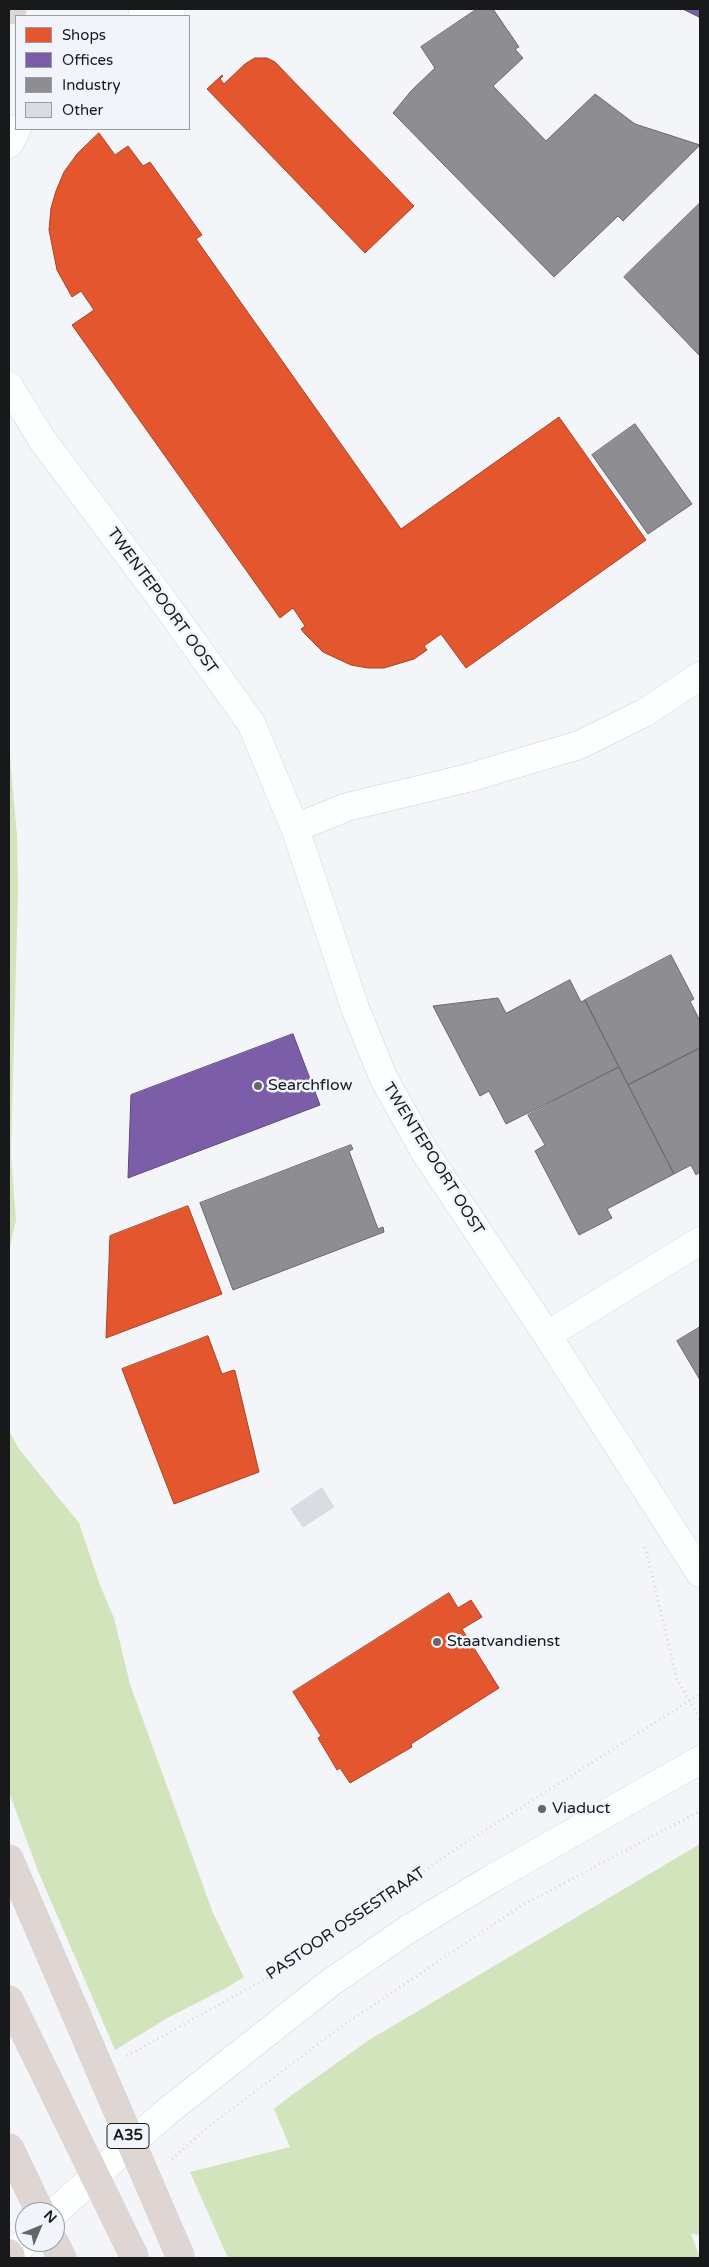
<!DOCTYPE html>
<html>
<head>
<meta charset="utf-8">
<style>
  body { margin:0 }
  #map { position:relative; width:709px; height:2267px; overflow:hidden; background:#f3f5f8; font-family:"Varela Round",sans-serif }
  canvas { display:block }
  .frame { position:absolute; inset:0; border:10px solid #18191b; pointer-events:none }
  .legend { position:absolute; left:15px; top:15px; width:175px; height:115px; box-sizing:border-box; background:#f1f4fa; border:1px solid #9a9ca1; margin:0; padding:6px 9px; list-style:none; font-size:15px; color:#18191b }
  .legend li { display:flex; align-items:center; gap:10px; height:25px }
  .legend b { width:25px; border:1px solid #9a9ca1 }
  .north { position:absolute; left:15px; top:2202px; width:50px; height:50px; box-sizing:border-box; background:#f1f4fa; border:1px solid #9a9ca1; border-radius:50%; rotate:45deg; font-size:14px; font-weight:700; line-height:20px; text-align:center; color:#18191b }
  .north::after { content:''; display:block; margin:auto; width:18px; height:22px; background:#656668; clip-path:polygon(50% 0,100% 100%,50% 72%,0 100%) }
</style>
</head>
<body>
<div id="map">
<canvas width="709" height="2267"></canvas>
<div class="frame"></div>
<ul class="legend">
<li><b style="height:14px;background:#e4572e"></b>Shops</li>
<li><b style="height:14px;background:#7b5ea7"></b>Offices</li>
<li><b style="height:14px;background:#8d8d92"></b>Industry</li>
<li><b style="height:14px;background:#d9dce3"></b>Other</li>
</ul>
<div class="north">N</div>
</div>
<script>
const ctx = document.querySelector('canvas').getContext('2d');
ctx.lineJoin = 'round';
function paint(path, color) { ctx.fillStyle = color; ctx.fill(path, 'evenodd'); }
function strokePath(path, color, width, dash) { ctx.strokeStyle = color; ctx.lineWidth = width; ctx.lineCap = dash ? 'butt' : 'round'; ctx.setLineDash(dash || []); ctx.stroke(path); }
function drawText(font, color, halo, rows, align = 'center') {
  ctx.font = font + ' "Varela Round",sans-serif'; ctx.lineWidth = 5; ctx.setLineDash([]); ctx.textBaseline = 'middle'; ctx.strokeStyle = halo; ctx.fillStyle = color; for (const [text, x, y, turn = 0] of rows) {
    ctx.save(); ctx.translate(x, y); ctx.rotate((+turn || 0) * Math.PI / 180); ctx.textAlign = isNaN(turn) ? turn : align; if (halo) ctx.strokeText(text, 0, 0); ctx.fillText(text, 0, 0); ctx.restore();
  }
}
paint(new Path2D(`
  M 9,746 L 17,835 L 18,891 L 11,1154 L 16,1220 L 9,1251 Z
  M 9,1431 L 19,1449 L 79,1523 L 100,1585 L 114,1618 L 130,1684 L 213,1913 L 244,1977 L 226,1988 L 169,2017 L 115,2050 L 38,1871 L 9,1792 Z
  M 700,1844 L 700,2235 L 691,2234 L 700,2258 L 228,2258 L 190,2172 L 290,2147 L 274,2109 L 285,2100 L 369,2040 Z`), '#d2e4bb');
const shops = new Path2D(`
  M 255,58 L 267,58 L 275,62 L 414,206 L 365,253 L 207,89 L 222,75 L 223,76 L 220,79 L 224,84 L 245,64 Z
  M 99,133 L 115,155 L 128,146 L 143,166 L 150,162 L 202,235 L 196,239 L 401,529 L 559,417 L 646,540 L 466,668 L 441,634 L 424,646 L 427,650 L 414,659 L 384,668 L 368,668 L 351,665 L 323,652 L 304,633 L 301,629 L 305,626 L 293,608 L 280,618 L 72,325 L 94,310 L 81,291 L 72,297 L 57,270 L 49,230 L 51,208 L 56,191 L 64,172 L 77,154 Z
  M 188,1206 L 222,1294 L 106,1338 L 110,1236 Z
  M 208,1336 L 222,1374 L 234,1370 L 235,1371 L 259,1472 L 174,1504 L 122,1369 Z
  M 449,1593 L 458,1608 L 471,1600 L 482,1617 L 462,1629 L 499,1688 L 411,1744 L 412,1747 L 350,1783 L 340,1768 L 337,1770 L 318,1738 L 321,1736 L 293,1692 Z`);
paint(shops, '#e4572e');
strokePath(shops, '#a74428', 1);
const offices = new Path2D(`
  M 683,9 L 700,9 L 700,18 L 697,16 Z
  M 293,1034 L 320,1105 L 128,1178 L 131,1095 Z`);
paint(offices, '#7b5ea7');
strokePath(offices, '#5d497d', 1);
const industry = new Path2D(`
  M 477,9 L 493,9 L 519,47 L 515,49 L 523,58 L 493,86 L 546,141 L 595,94 L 635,124 L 700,145 L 623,221 L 618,216 L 554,277 L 393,113 L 411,91 L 435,68 L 421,47 Z
  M 700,203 L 700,356 L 624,277 Z
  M 635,424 L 692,504 L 648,534 L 592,455 Z
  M 671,955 L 694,999 L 690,1001 L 700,1021 L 700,1048 L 628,1085 L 585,1000 Z
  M 570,980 L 581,1002 L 585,1000 L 619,1067 L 506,1124 L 489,1091 L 480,1096 L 433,1006 L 498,998 L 506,1013 Z
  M 700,1048 L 700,1172 L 696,1175 L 691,1165 L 674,1174 L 628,1085 Z
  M 619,1067 L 674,1174 L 607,1209 L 612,1218 L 579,1235 L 535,1151 L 545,1145 L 528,1115 Z
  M 351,1145 L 353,1149 L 349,1151 L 378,1229 L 383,1227 L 384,1232 L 233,1290 L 200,1203 Z
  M 700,1327 L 700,1380 L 677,1341 Z`);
paint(industry, '#8d8d92');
strokePath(industry, '#6a6a6e', 1);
const building = new Path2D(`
  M 322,1488 L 334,1507 L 303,1527 L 291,1509 Z`);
paint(building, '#d9dce3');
strokePath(building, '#d7d8db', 1);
const minor = new Path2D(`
  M 142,16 L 171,9
  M 9,144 L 17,129
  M 9,386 L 43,441 L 156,591 L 251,723 L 295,828 L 355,1008 L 384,1079 L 426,1154 L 547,1335 L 700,1573
  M 295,828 L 347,807 L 468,778 L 579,745 L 644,713 L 700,676
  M 547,1335 L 700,1241`);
const secondary = new Path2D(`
  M 55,2212 L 164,2114 L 330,1983 L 407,1930 L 493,1878 L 700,1760
  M 9,2258 L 25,2242`);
const motorway = new Path2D(`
  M 9,10 L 12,9
  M 9,1859 L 76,2014
  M 9,2000 L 35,2053
  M 54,2242 L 62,2258`);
strokePath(minor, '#d0d2d4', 29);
strokePath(secondary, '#d0d2d4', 29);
strokePath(motorway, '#d1d2d4', 29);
strokePath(new Path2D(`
  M 645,1547 L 677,1679 L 700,1719
  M 127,2056 L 267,1978 L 465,1843 L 700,1694
  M 172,2159 L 208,2127 L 342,2026 L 521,1906 L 700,1811`), '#d7d7d9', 3, [1, 4]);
strokePath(minor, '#fdfefe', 28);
strokePath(secondary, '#fdfefe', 28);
strokePath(motorway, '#dfd5d2', 28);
const motorwayBridge = new Path2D(`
  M 76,2014 L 181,2258
  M 35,2053 L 135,2258
  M 9,2147 L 40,2212
  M 9,2253 L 11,2258`);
strokePath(motorwayBridge, '#d1d2d4', 29, []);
strokePath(motorwayBridge, '#dfd5d2', 28);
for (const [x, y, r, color] of [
  [258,1086,5,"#656668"],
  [437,1642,5,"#656668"],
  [542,1809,5,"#656668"]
]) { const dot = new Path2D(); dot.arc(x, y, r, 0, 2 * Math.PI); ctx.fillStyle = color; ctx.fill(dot); strokePath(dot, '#f1f4fa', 2); }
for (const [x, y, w] of [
  [128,2136,42]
]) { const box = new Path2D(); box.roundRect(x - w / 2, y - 12.5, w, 25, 4); ctx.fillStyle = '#f1f4fa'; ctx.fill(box); strokePath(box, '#18191b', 1); }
drawText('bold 15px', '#18191b', null, [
  ["A35",128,2136]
]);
drawText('16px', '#18191b', '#f1f4fa', [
  ["TWENTEPOORT OOST",162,601,54],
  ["TWENTEPOORT OOST",433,1159,58],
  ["PASTOOR OSSESTRAAT",346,1924,-34]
]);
drawText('16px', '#18191b', '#f1f4fa', [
  ["Searchflow",268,1086],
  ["Staatvandienst",447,1642],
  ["Viaduct",552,1809]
], 'left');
</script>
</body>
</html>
